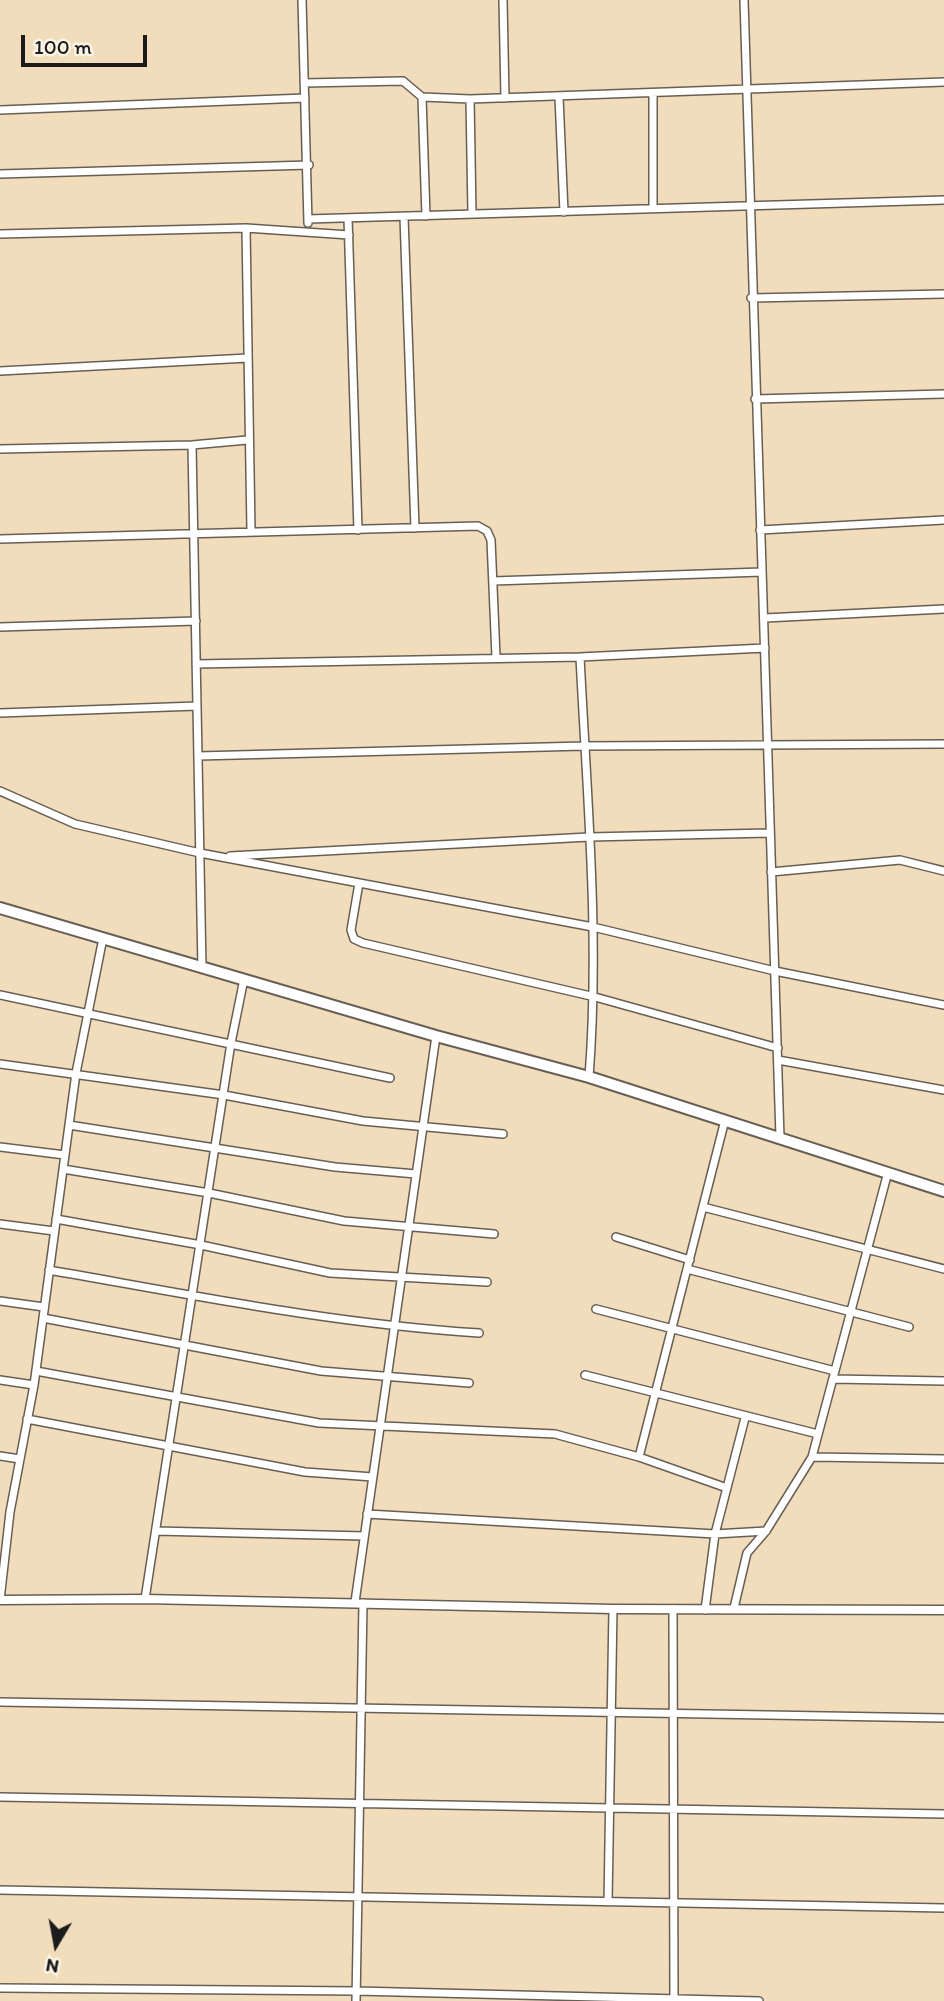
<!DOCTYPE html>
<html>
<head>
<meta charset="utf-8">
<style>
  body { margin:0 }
  #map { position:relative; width:944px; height:2001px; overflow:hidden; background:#f1dcbb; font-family:Itim,sans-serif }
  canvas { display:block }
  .north { position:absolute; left:21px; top:1910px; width:70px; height:70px; -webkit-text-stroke:5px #fcf5e5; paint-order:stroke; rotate:190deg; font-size:19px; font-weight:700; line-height:28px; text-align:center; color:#1c1c1c }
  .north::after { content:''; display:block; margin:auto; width:24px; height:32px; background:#1c1c1c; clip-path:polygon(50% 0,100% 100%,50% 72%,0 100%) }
  .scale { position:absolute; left:21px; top:35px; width:126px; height:32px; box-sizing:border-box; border:4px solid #1c1c1c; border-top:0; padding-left:9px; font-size:21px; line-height:24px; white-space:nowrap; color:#1c1c1c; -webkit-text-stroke:5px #fcf5e5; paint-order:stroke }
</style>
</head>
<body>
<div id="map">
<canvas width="944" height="2001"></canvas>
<div class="north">N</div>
<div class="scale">100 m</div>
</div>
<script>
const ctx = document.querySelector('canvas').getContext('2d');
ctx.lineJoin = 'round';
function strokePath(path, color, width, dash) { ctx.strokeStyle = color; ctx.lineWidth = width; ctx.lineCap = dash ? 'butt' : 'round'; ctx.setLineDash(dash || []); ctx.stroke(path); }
const minor = new Path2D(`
  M 302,0 L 308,223
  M 503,0 L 505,98
  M 744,0 L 780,1137
  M 304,83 L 403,81 L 422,97 L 470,99 L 944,82
  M 653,93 L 653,208
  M 422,97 L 426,216
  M 559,97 L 564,212
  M 470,99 L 472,214
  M 0,110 L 305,98
  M 0,174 L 309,165
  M 404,217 L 415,528
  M 348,218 L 358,530
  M 308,219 L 944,200
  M 246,228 L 251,531
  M 0,234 L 246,228 L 349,235
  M 751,298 L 944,294
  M 0,371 L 248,358
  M 755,399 L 944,394
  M 192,445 L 202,968
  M 0,449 L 192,445 L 247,440
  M 760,530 L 944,520
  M 0,539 L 478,526 L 487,531 L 491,540 L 496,657
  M 493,581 L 762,572
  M 765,618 L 944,609
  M 0,627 L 196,621
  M 580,657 C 587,797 600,937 589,1077
  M 196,664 L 580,657 L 765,648
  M 0,713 L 197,706
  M 198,756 L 584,746 L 944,744
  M 0,791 L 75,824 L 200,853 L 593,927 L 775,971 L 944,1005
  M 230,856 L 589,837 L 769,833
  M 771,872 L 900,860 L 944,871
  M 359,883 L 351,930 L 354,939 L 363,943 L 595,997 L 778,1048
  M 0,995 L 390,1078
  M 778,1060 L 944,1090
  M 0,1064 L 224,1095 L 363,1121 L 503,1134
  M 69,1125 L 335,1167 L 416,1174
  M 0,1147 L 65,1155
  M 63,1169 L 209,1193 L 344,1221 L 494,1234
  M 703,1207 L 944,1269
  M 56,1219 L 201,1245 L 330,1273 L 487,1282
  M 0,1224 L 54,1231
  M 616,1237 L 690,1260
  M 687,1269 L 909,1327
  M 49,1270 C 192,1295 334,1324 479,1333
  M 0,1301 L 44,1307
  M 596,1309 L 835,1371
  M 43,1318 L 321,1371 L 469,1383
  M 36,1371 L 319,1423 L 555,1434 L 639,1457 L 727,1488
  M 585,1375 L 818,1434
  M 833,1379 L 944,1381
  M 0,1380 L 34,1385
  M 27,1419 L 305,1472 L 373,1477
  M 0,1456 L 20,1459
  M 639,1457 L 725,1120
  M 812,1457 L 944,1459
  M 367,1514 L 715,1534 L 766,1531
  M 156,1531 L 364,1536
  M 145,1599 L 231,1043 L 244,979
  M 0,1600 L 10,1512 L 34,1385 L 76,1073 L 103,938
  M 355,1602 L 436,1036
  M 734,1608 L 747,1553 L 766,1531 L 812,1457 L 888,1172
  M 673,1609 L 674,2001
  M 705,1610 L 715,1534 L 745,1418
  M 0,1702 L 944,1718
  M 0,1797 L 944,1814
  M 0,1890 L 944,1908
  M 608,1902 L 613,1609
  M 0,1988 L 357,1991 L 759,2001
  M 356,2001 L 363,1603`);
const tertiary = new Path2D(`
  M 0,1600 L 145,1599 L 613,1609 L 944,1610`);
const primary = new Path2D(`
  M 0,908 L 436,1036 L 589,1077 L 944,1191`);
strokePath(minor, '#675f54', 10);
strokePath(tertiary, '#675f54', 11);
strokePath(primary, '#675f54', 14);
strokePath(minor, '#fff', 7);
strokePath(tertiary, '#fff', 8);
strokePath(primary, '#fff', 10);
</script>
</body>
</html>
